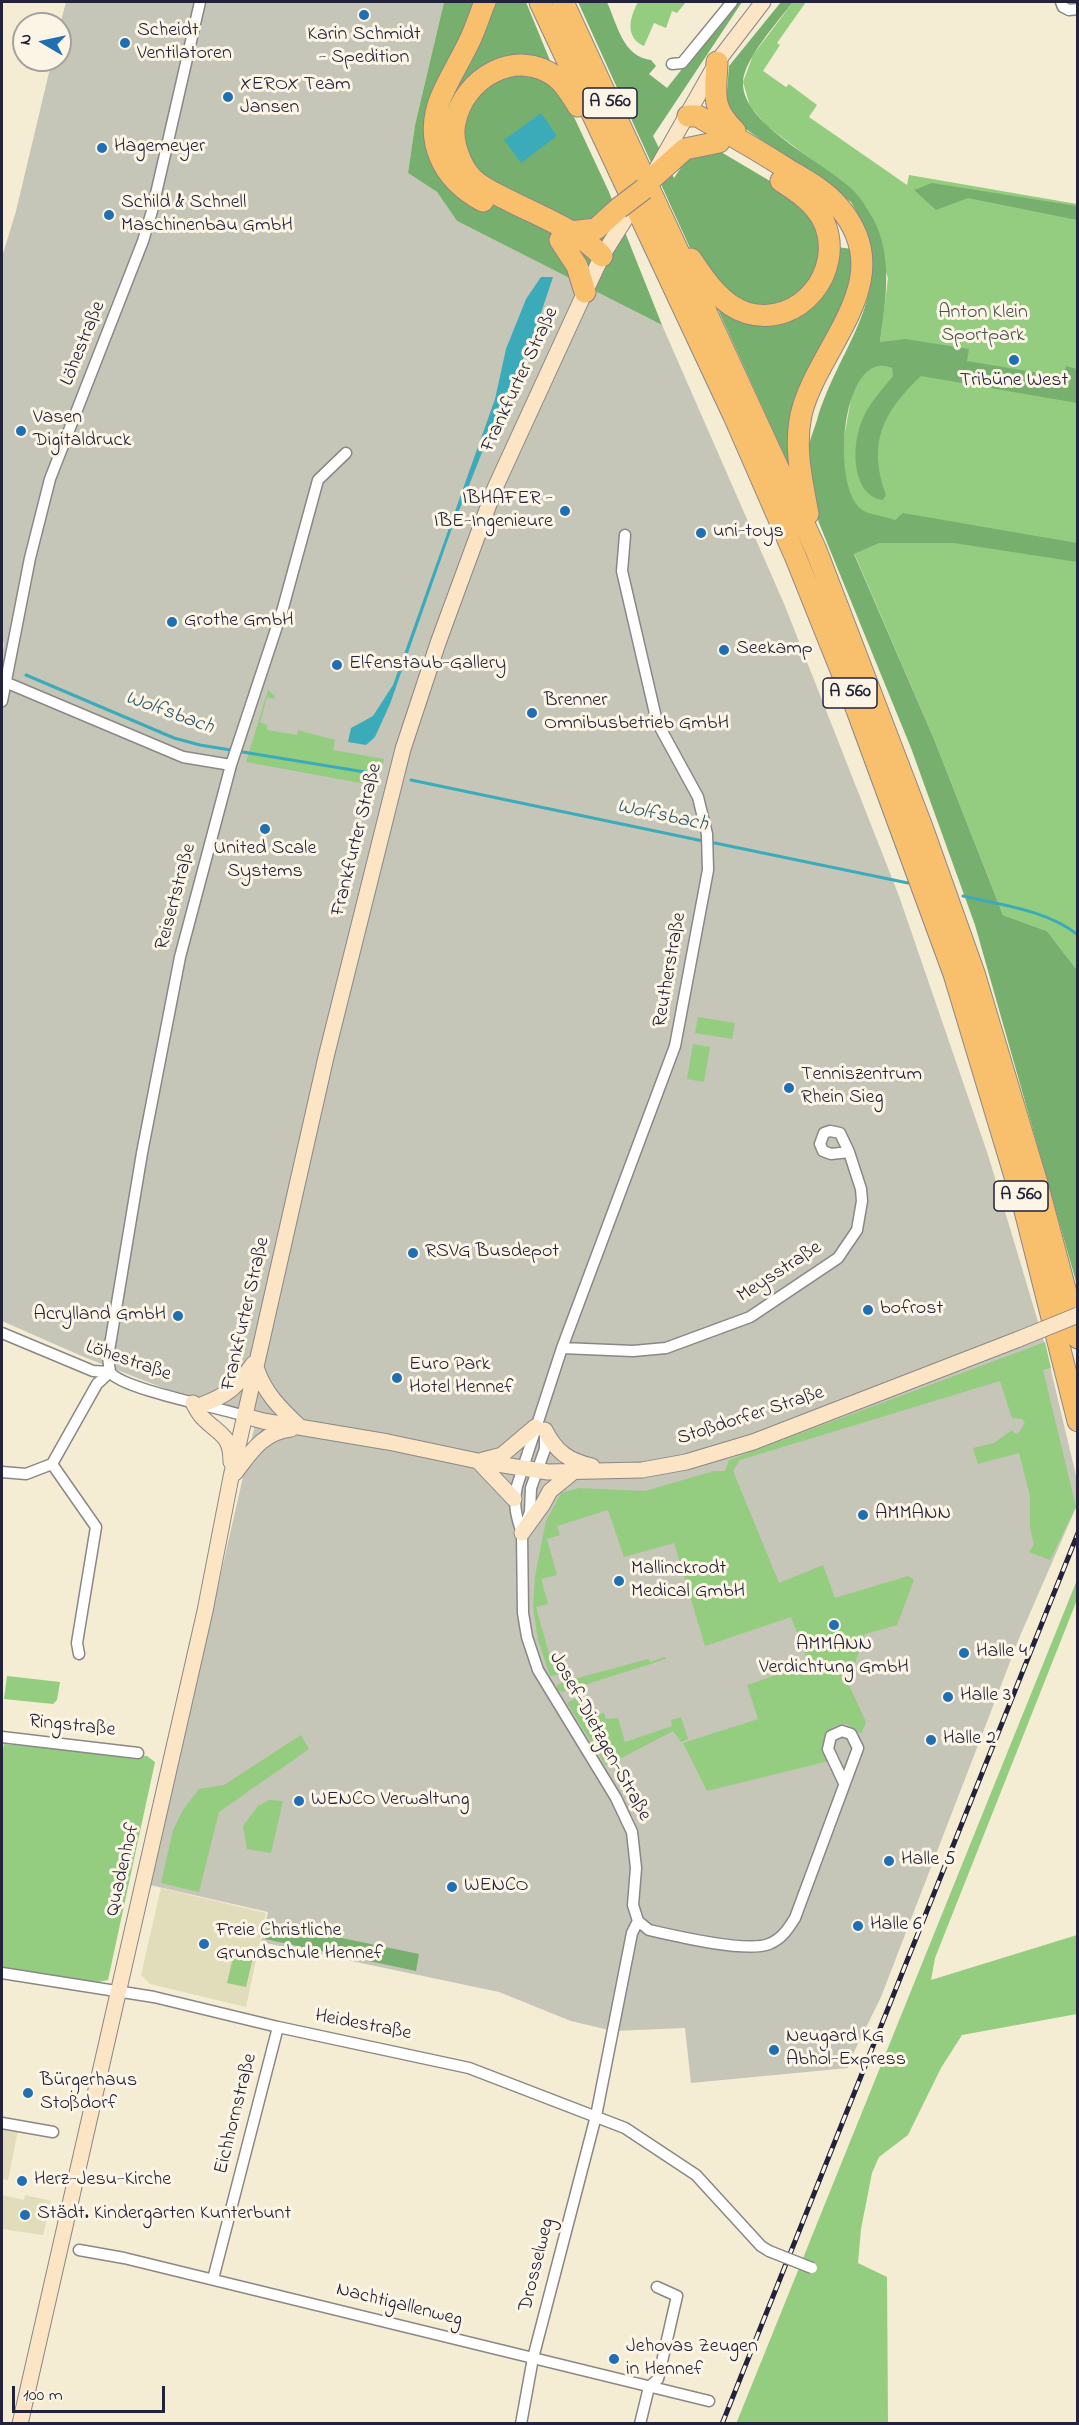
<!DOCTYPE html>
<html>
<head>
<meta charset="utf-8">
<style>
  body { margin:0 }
  #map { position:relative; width:1079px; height:2425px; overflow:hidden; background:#f4ecd3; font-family:"Indie Flower",sans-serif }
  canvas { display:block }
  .frame { position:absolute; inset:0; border:3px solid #22223b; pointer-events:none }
  .north { position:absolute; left:12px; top:12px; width:60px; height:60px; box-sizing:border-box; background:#fcf5e5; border:2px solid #a5a1a1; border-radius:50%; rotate:279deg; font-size:16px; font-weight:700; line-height:24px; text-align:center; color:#22223b }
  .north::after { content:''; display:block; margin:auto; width:21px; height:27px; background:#1f6fb2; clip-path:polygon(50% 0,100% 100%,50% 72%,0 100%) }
  .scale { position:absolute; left:12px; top:2386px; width:153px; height:27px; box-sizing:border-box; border:3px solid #22223b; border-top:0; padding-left:8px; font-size:18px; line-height:21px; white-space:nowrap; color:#22223b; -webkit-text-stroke:4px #fcf5e5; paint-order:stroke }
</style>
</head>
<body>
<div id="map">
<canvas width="1079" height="2425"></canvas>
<div class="frame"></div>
<div class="north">N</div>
<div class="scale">100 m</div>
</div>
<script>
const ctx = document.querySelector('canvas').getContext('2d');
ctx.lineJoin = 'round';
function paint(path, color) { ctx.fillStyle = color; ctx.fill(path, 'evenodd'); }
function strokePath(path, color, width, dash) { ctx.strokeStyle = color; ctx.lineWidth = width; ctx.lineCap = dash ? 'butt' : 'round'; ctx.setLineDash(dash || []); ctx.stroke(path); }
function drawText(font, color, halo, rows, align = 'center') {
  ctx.font = font + ' "Indie Flower",sans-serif'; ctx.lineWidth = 6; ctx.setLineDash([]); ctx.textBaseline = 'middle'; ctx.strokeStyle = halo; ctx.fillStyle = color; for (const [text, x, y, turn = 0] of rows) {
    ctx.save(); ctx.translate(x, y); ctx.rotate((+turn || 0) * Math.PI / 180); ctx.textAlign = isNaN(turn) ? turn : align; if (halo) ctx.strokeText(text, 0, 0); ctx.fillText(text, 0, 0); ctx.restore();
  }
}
paint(new Path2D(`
  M 161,1888 L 266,1913 L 246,2007 L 150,1984 L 141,1975 Z
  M 2,2127 L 18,2130 L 8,2180 L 2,2179 Z
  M 2,2195 L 24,2200 L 25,2195 L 51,2201 L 43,2235 L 2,2229 Z`), '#e1dcba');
paint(new Path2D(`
  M 66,2 L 444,2 L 415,125 L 408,173 L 437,192 L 457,221 L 662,325 L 785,606 L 899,896 L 988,1155 L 1045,1345 L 1077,1480 L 1077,1505 L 1020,1636 L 881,1997 L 852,2056 L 848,2068 L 691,2083 L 685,2028 L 613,2031 L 571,2021 L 499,1992 L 261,1942 L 268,1912 L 150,1885 L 255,1424 L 84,1357 L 2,1321 L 2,659 L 4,643 L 2,642 L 2,257 L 16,211 L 52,60 L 60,60 L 60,25 Z`), '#c5c5b8');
paint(new Path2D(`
  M 638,2 L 686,2 L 677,13 L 672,11 L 666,28 L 654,23 L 644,46 C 624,37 630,17 638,2 Z
  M 793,2 L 806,2 L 777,43 L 780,45 L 763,71 L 786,87 L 789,84 L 817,105 L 809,117 L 907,185 L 909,175 L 1077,204 L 1077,970 L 1047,931 L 1003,915 L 934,739 L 854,553 L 838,471 L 853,388 L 881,342 L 880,342 L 888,278 L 857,194 L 767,126 L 750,106 L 743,82 L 753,55 Z
  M 268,690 L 275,696 L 274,699 L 267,697 L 260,722 L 267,725 L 267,730 L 297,735 L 298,730 L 335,740 L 333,750 L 384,759 L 377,786 L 246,762 Z
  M 698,1017 L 735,1023 L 732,1039 L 695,1033 Z
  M 693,1044 L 710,1047 L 704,1082 L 687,1079 Z
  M 1045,1342 L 1051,1368 L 1043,1370 L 1076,1507 L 1050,1560 L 1029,1552 L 1034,1545 L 1030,1528 L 1030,1496 L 1019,1453 L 978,1464 L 973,1448 L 994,1443 L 1012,1430 L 1014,1433 L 1018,1434 L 1025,1422 L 1022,1419 L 1012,1418 L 1000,1381 L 740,1460 L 733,1471 L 779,1583 L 823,1565 L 835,1598 L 908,1576 L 914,1580 L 897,1625 L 865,1634 L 848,1683 L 866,1722 L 861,1734 L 847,1724 C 824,1723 819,1744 829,1761 L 707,1791 L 683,1743 L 758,1719 L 747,1685 L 809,1664 L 791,1617 L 705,1646 L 674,1543 L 624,1557 L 608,1510 L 557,1526 L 560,1535 L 547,1539 L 557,1575 L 541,1579 L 548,1604 L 536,1607 L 553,1668 L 560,1672 L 558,1675 L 550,1676 L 538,1640 L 533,1607 L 535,1576 L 546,1521 L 561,1493 L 579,1488 L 645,1491 L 714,1471 L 725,1471 L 729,1460 Z
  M 1077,1580 L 1077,1600 L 935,1958 L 931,1980 L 1077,1935 L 1077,2014 L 962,2035 L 941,2068 L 908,2135 L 879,2157 L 872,2173 L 861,2229 L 858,2263 L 887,2277 L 888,2423 L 736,2424 Z
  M 665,1657 L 666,1659 L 562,1692 L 557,1690 L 557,1685 L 563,1682 L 648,1659 L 650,1662 Z
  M 7,1676 L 60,1682 L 57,1700 L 53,1704 L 4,1699 Z
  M 578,1697 L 585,1718 L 604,1713 L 606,1719 L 618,1718 L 625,1742 L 672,1726 L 671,1720 L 681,1717 L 688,1739 L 681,1742 L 673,1731 L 606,1766 L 567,1703 Z
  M 301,1735 L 309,1749 L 219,1812 L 199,1892 L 161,1883 L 173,1830 L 183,1810 L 199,1789 L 224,1785 Z
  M 4,1744 L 147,1756 L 155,1762 L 108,1980 L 98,1982 L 2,1968 L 2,1753 Z
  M 269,1800 L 283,1801 L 271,1853 L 247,1849 L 243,1826 L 258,1806 Z
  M 234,1953 L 253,1957 L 246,1987 L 227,1983 Z`), '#94cd80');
paint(new Path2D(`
  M 444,2 L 526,2 L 567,102 L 609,192 L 662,325 L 457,221 L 437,192 L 408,173 L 415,125 Z
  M 578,2 L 607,2 C 617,24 623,57 651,60 L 656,66 L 649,74 L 667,88 L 735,2 L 742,2 L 653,136 L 674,178 L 692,151 L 721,152 L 792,194 L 836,247 L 853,249 L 854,273 L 792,472 Z
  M 781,2 L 793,2 C 779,20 744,59 743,82 C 741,126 831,165 857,194 C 864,203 874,219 878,229 C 892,266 885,304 880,342 L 906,339 L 969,349 L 967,361 L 1063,377 L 1066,366 L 1077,369 L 1077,403 L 921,376 C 883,412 867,443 886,495 L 883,500 C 851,496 852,445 861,423 C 867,405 882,390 893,376 L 892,368 C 841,346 829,492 864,511 C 869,514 888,517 895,520 L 903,513 L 1077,543 L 1077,562 L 954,543 L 879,543 L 854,554 L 934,739 L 1003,915 L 1047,931 L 1077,970 L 1077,1285 L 975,925 L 911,748 L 819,523 C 813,499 807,475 808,451 C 809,441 814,430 817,420 C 840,341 904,289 851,202 L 737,123 L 726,104 L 729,66 Z
  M 932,183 L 1077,206 L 1077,220 L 968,198 L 936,210 L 914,190 Z
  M 269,1923 L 419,1954 L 416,1971 L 265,1939 Z`), '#77b06e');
paint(new Path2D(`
  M 541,113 L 557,136 L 521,163 L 504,140 Z
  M 541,277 L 553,277 L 533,337 L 494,422 L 451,531 L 390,704 L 375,737 L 366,745 L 348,742 L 351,728 L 373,716 L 393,685 L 495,399 L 506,349 L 526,299 Z`), '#3cabb9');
strokePath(new Path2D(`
  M 26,675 L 174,738 L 200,745 L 377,774
  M 411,780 L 703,841
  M 710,842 L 908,883
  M 963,896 C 1000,905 1047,910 1078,935`), '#3cabb9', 3);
const minor = new Path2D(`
  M 1061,2 L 1063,7 L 1069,10 L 1078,9
  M 672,64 L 682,63 L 732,2
  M 5,682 L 183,757 L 231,765
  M 2,701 L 30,558 L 50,479 L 143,241 L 152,211 L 200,2
  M 2,1333 L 93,1371 L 110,1372 C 121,1389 221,1408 245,1416
  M 562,1348 L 633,1351 L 666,1348 L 750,1317 L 838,1258 L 857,1230 L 862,1201 L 861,1189 L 849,1152 L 840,1133 L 830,1131 L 824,1133 L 820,1144 L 823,1151 L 831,1154 L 849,1152
  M 545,1432 L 545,1449 L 531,1488 L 530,1512 L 522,1533 L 523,1613 L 527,1637 L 538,1670 L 616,1798 L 632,1832 L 636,1868 L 633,1905 L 638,1921 L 649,1930 C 675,1936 746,1953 769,1944 C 782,1939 788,1929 795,1918 L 858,1748 L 851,1734 L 842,1731 L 831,1736 L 828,1749 L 844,1783
  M 52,1464 L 96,1527 L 77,1643 L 79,1654
  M 2,1472 L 26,1474 L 52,1464 L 97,1384 L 110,1372 L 108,1357 L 142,1153 L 180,957 L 231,765 L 283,608 L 318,480 L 346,453
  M 522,1533 C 516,1516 513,1504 517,1486 L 562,1348 L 675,1046 L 708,870 L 707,834 L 698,797 L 657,722 L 622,571 L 625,535
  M 2,1737 L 138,1753
  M 2,1973 L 154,1997 L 278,2027 L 469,2068 L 625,2128 L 696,2175 L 761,2246 L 769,2251
  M 2,2123 L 53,2132
  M 79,2250 L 124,2258 L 709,2401
  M 213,2279 L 278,2027
  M 521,2424 L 533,2358 L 596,2116 L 632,1933 L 638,1921
  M 640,2424 L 649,2387 L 658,2379 L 677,2296 L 657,2287`);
const secondary = new Path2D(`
  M 657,168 L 717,62 L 763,2
  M 256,1367 C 264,1393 281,1409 300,1427
  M 193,1403 C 196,1408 199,1415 204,1419 C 220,1435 231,1435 231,1462
  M 201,1405 C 228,1395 237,1387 253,1364
  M 245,1416 L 263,1421 L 388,1442 L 478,1461 L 548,1472 L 642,1470 L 686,1462 L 753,1442 L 1019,1339
  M 545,1430 C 556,1452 569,1461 592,1466
  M 483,1460 L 502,1455 L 535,1427
  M 478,1461 L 514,1499
  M 235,1473 C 251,1452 263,1432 291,1429
  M 522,1533 L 543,1504 L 550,1491 L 572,1473
  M 20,2424 L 205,1611 L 231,1477 L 326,1057 L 403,749 L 438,643 L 495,488 L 585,292 L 602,256 L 634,205`);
const motorway = new Path2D(`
  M 540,2 L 734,416 L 796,558 L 857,710 L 954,974 L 1023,1203 L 1078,1421
  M 563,2 L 816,550 L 922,827 L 974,973 L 1037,1183 L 1078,1338
  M 717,62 C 716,95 710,106 735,131
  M 578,106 C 571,95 566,85 556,77 C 516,47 463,78 455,123 C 451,140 460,166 473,179 C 482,188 496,194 508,200 C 539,216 578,230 602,256
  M 688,116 L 698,116 L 706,121 C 735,137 764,154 792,172 C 809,182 827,192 839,207 C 902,280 817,346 801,415 C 794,449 802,481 808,514
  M 648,182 L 685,149 L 719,142
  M 483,201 C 443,180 423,141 441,97 C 449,78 461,59 470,40 C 476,27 480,14 485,2
  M 570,232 L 596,229 L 619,208
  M 560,240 L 577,266 L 585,292
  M 691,259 C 705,280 722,306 747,313 C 800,328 845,271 824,222 C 815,203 798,192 781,181`);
strokePath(minor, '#8b8787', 13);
strokePath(secondary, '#8b8787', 17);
strokePath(motorway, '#8b8787', 23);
strokePath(minor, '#fff', 10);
strokePath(secondary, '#fce5c4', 15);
strokePath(motorway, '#f8bf6c', 21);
const rail = new Path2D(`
  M 722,2424 L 1078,1533`);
strokePath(rail, '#22223b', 5);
strokePath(rail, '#fcf5e5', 3, [9]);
const minorBridge = new Path2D(`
  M 769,2251 L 812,2268`);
const secondaryBridge = new Path2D(`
  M 1019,1339 L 1078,1315`);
const motorwayBridge = new Path2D(`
  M 619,208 L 644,189`);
strokePath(minorBridge, '#8b8787', 13, []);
strokePath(secondaryBridge, '#8b8787', 17, []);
strokePath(motorwayBridge, '#8b8787', 23, []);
strokePath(minorBridge, '#fff', 10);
strokePath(secondaryBridge, '#fce5c4', 15);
strokePath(motorwayBridge, '#f8bf6c', 21);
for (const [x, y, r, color] of [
  [364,15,6,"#1f6fb2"],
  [125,43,6,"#1f6fb2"],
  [228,97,6,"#1f6fb2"],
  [102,148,6,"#1f6fb2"],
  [109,215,6,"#1f6fb2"],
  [1014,360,6,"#1f6fb2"],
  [21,431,6,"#1f6fb2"],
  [565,511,6,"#1f6fb2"],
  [701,533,6,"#1f6fb2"],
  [172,622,6,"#1f6fb2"],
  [724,650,6,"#1f6fb2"],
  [337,665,6,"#1f6fb2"],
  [532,713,6,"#1f6fb2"],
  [265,829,6,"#1f6fb2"],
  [789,1088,6,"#1f6fb2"],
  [413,1253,6,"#1f6fb2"],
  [868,1310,6,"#1f6fb2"],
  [178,1316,6,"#1f6fb2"],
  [397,1378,6,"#1f6fb2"],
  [863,1515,6,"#1f6fb2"],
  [619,1581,6,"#1f6fb2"],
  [834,1625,6,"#1f6fb2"],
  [964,1653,6,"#1f6fb2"],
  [948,1697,6,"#1f6fb2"],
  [931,1740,6,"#1f6fb2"],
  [299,1801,6,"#1f6fb2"],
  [889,1861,6,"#1f6fb2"],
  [452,1887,6,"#1f6fb2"],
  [858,1926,6,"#1f6fb2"],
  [204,1944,6,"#1f6fb2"],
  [774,2050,6,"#1f6fb2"],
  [28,2093,6,"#1f6fb2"],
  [22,2181,6,"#1f6fb2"],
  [25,2215,6,"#1f6fb2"],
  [614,2359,6,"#1f6fb2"]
]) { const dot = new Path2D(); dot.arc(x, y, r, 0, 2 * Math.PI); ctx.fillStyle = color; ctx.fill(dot); strokePath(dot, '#fcf5e5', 2); }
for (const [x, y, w] of [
  [610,103,54],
  [850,693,54],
  [1021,1196,54]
]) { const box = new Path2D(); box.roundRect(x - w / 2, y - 15, w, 30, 4.5); ctx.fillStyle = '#fcf5e5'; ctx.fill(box); strokePath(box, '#22223b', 1.5); }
drawText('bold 18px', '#22223b', null, [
  ["A 560",610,103],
  ["A 560",850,693],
  ["A 560",1021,1196]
]);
drawText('20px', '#22223b', '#fcf5e5', [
  ["Scheidt",137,32],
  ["Ventilatoren",137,55],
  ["Karin Schmidt",364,36,"center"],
  ["- Spedition",364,59,"center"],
  ["XEROX Team",240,86],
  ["Jansen",240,109],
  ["Hagemeyer",114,148],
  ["Schild & Schnell",121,204],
  ["Maschinenbau GmbH",121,227],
  ["Tribüne West",1014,382,"center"],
  ["Vasen",33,419],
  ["Digitaldruck",33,442],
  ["IBHAFER -",553,500,"right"],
  ["IBE-Ingenieure",553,523,"right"],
  ["uni-toys",713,533],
  ["Grothe GmbH",184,622],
  ["Seekamp",736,650],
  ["Elfenstaub-Gallery",349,665],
  ["Brenner",544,702],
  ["Omnibusbetrieb GmbH",544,725],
  ["United Scale",265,850,"center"],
  ["Systems",265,873,"center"],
  ["Tenniszentrum",801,1076],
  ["Rhein Sieg",801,1099],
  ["RSVG Busdepot",425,1253],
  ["bofrost",880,1310],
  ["Acrylland GmbH",166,1316,"right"],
  ["Euro Park",409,1366],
  ["Hotel Hennef",409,1389],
  ["AMMANN",875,1515],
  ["Mallinckrodt",631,1570],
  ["Medical GmbH",631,1593],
  ["AMMANN",834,1646,"center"],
  ["Verdichtung GmbH",834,1669,"center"],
  ["Halle 4",976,1653],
  ["Halle 3",960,1697],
  ["Halle 2",943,1740],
  ["WENCO Verwaltung",311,1801],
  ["Halle 5",901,1861],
  ["WENCO",464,1887],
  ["Halle 6",870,1926],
  ["Freie Christliche",216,1932],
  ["Grundschule Hennef",216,1955],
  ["Neugard KG",786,2038],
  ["Abhol-Express",786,2061],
  ["Bürgerhaus",40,2082],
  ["Stoßdorf",40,2105],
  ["Herz-Jesu-Kirche",34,2181],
  ["Städt. Kindergarten Kunterbunt",37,2215],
  ["Jehovas Zeugen",626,2348],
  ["in Hennef",626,2371]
], 'left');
drawText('20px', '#445550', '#fcf5e5', [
  ["Anton Klein",983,314],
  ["Sportpark",983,337]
]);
drawText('20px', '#22223b', '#fcf5e5', [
  ["Löhestraße",84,344,-68],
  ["Frankfurter Straße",521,380,-65],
  ["Frankfurter Straße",358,840,-76],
  ["Reisertstraße",177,897,-75],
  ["Reutherstraße",671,970,-80],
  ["Meysstraße",780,1273,-33],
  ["Frankfurter Straße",247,1314,-77],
  ["Löhestraße",128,1362,19],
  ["Stoßdorfer Straße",751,1417,-18],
  ["Ringstraße",72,1727,6],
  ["Josef-Dietzgen-Straße",599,1737,61],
  ["Quadenhof",124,1870,-77],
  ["Heidestraße",363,2026,11],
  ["Eichhornstraße",237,2114,-76],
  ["Drosselweg",538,2265,-76],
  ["Nachtigallenweg",399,2306,14]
]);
drawText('italic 21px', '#2c596d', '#fcf5e5', [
  ["Wolfsbach",169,714,20],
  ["Wolfsbach",662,817,12]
]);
</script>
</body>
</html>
